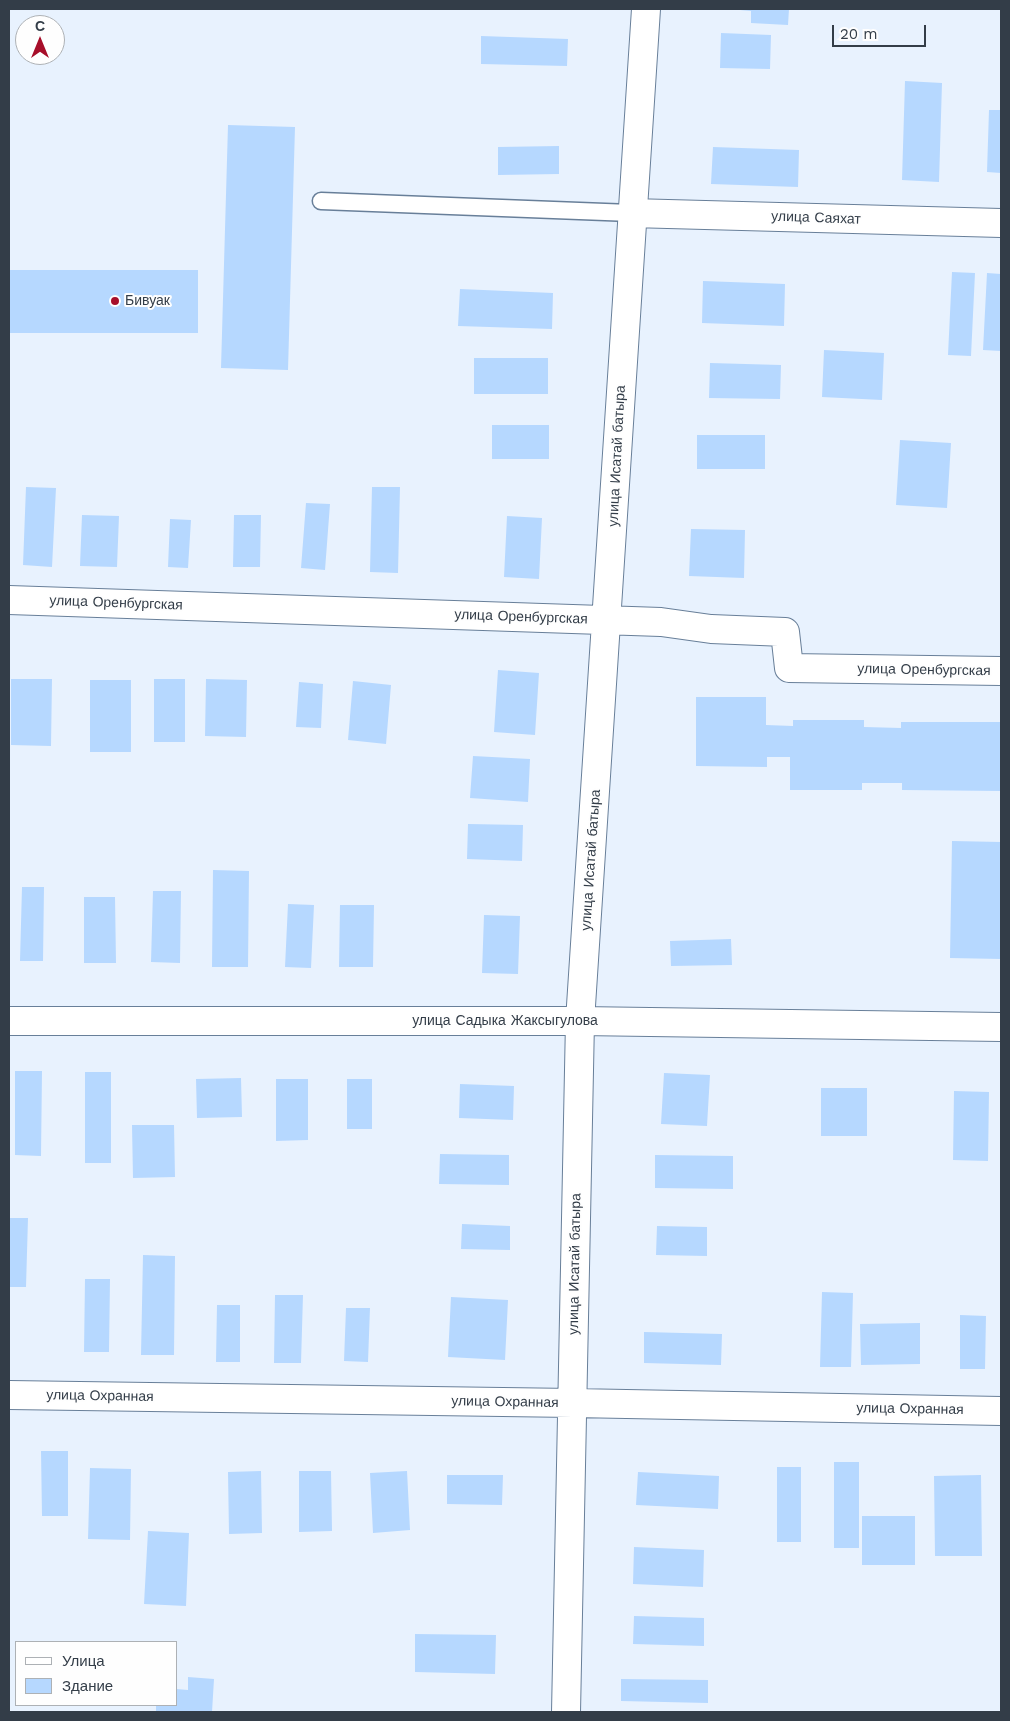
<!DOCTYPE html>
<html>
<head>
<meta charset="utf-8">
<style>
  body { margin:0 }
  #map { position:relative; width:1010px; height:1721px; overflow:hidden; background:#e8f2fe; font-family:"Work Sans",sans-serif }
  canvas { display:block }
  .frame { position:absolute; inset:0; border:10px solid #333d48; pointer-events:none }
  .legend { position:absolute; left:15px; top:1641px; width:162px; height:65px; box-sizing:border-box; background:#fefefe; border:1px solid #adb1b5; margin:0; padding:6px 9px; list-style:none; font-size:15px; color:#333d48 }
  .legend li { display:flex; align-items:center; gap:10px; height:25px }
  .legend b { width:25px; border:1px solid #adb1b5 }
  .north { position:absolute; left:15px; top:15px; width:50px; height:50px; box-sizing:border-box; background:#fefefe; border:1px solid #adb1b5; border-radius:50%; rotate:0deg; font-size:14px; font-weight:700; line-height:20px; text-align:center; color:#333d48 }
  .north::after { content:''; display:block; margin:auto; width:18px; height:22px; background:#a70e2a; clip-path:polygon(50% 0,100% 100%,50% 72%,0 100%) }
  .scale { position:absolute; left:832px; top:25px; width:94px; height:22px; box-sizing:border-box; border:2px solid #333d48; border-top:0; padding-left:6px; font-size:15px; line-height:18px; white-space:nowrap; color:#333d48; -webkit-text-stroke:4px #fefefe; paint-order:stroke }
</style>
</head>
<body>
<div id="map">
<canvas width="1010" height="1721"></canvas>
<div class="frame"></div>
<ul class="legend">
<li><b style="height:6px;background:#fff"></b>Улица</li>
<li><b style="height:14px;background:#b6d8ff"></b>Здание</li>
</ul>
<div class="north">С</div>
<div class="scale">20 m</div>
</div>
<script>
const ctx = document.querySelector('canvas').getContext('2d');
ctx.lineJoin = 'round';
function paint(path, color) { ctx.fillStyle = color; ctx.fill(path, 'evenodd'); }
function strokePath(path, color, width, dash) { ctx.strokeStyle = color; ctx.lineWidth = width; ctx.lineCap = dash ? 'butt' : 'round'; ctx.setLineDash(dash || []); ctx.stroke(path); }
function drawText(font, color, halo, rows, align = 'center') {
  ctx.font = font + ' "Work Sans",sans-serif'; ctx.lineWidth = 4; ctx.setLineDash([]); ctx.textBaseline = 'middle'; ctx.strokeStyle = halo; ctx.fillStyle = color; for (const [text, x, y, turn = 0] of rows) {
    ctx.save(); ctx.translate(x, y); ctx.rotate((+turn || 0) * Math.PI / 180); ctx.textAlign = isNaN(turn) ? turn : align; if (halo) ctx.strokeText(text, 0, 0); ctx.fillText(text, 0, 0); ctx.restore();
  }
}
paint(new Path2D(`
  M 729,9 L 789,9 L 788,25 L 751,23 L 751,11 Z
  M 721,33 L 771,35 L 770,69 L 720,68 Z
  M 481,36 L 568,39 L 567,66 L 481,64 Z
  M 905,81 L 942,83 L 939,182 L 902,180 Z
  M 989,110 L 1001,110 L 1001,173 L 987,172 Z
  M 228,125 L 295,127 L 288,370 L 221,368 Z
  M 559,146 L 559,174 L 498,175 L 498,147 Z
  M 713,147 L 799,150 L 798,187 L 711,184 Z
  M 9,270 L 198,270 L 198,333 L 9,333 Z
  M 952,272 L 975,273 L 971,356 L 948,355 Z
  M 987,273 L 1001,274 L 1001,351 L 983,350 Z
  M 703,281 L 785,284 L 784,326 L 702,323 Z
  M 460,289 L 553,293 L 552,329 L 458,326 Z
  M 824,350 L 884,353 L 882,400 L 822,397 Z
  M 474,358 L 548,358 L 548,394 L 474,394 Z
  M 710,363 L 781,365 L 780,399 L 709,398 Z
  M 492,425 L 549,425 L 549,459 L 492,459 Z
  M 697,435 L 765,435 L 765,469 L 697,469 Z
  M 900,440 L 951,443 L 947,508 L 896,505 Z
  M 26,487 L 56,488 L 52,567 L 23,565 Z
  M 372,487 L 400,487 L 398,573 L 370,572 Z
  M 306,503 L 330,504 L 325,570 L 301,568 Z
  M 82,515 L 119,516 L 117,567 L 80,566 Z
  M 234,515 L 261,515 L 260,567 L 233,567 Z
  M 507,516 L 542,518 L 539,579 L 504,577 Z
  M 170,519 L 191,520 L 188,568 L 168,567 Z
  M 691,529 L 745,530 L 744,578 L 689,576 Z
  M 498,670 L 539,673 L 535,735 L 494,732 Z
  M 11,679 L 52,679 L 51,746 L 11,745 Z
  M 154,679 L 185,679 L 185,742 L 154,742 Z
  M 206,679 L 247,680 L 246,737 L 205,736 Z
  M 90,680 L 131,680 L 131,752 L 90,752 Z
  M 353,681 L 391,685 L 386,744 L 348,740 Z
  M 299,682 L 323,684 L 321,728 L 296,727 Z
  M 696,697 L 766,697 L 766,725 L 793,726 L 793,720 L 864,720 L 864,727 L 901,728 L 901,722 L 1001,722 L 1001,791 L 902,790 L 902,783 L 862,783 L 862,790 L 790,790 L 790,757 L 767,757 L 767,767 L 696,766 Z
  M 473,756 L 530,759 L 528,802 L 470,798 Z
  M 468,824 L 523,825 L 522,861 L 467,859 Z
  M 952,841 L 1001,842 L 1001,959 L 950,958 Z
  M 213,870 L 249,871 L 248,967 L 212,967 Z
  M 22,887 L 44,887 L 43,961 L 20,961 Z
  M 153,891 L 181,891 L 180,963 L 151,962 Z
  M 84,897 L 115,897 L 116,963 L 84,963 Z
  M 288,904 L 314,905 L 311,968 L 285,967 Z
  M 340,905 L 374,905 L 373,967 L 339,967 Z
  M 484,915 L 520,916 L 518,974 L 482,973 Z
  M 731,939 L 732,965 L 671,966 L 670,941 Z
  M 15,1071 L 42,1071 L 41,1156 L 15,1155 Z
  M 85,1072 L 111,1072 L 111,1163 L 85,1163 Z
  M 664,1073 L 710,1075 L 707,1126 L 661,1124 Z
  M 241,1078 L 242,1117 L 197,1118 L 196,1079 Z
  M 276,1079 L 308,1079 L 308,1140 L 276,1141 Z
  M 347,1079 L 372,1079 L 372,1129 L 347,1129 Z
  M 460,1084 L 514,1086 L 513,1120 L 459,1118 Z
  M 821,1088 L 867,1088 L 867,1136 L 821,1136 Z
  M 954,1091 L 989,1092 L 988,1161 L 953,1160 Z
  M 132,1125 L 174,1125 L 175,1177 L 133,1178 Z
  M 440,1154 L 509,1155 L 509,1185 L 439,1184 Z
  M 655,1155 L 733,1156 L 733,1189 L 655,1188 Z
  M 9,1218 L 28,1218 L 26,1287 L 9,1287 Z
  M 462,1224 L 510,1226 L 510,1250 L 461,1249 Z
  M 657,1226 L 707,1227 L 707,1256 L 656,1255 Z
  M 143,1255 L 175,1256 L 174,1355 L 141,1355 Z
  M 85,1279 L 110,1279 L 109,1352 L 84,1352 Z
  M 822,1292 L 853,1293 L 851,1367 L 820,1367 Z
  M 275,1295 L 303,1295 L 301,1363 L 274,1363 Z
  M 451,1297 L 508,1300 L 505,1360 L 448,1357 Z
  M 217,1305 L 240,1305 L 240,1362 L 216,1362 Z
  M 346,1308 L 370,1308 L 368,1362 L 344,1361 Z
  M 960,1315 L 986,1316 L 985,1369 L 960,1369 Z
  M 920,1323 L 920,1364 L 861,1365 L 860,1324 Z
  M 644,1332 L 722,1334 L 721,1365 L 644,1363 Z
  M 41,1451 L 68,1451 L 68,1516 L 42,1516 Z
  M 834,1462 L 859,1462 L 859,1548 L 834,1548 Z
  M 777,1467 L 801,1467 L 801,1542 L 777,1542 Z
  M 90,1468 L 131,1469 L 130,1540 L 88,1539 Z
  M 261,1471 L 262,1533 L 229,1534 L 228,1472 Z
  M 299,1471 L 331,1471 L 332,1531 L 299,1532 Z
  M 407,1471 L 410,1530 L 373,1533 L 370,1473 Z
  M 638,1472 L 719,1476 L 718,1509 L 636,1505 Z
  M 447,1475 L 503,1475 L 502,1505 L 447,1504 Z
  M 981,1475 L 982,1556 L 935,1556 L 934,1476 Z
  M 862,1516 L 915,1516 L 915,1565 L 862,1565 Z
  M 148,1531 L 189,1533 L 186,1606 L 144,1604 Z
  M 634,1547 L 704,1550 L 703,1587 L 633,1584 Z
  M 634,1616 L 704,1618 L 704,1646 L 633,1644 Z
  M 415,1634 L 496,1635 L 495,1674 L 415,1672 Z
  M 188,1677 L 214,1679 L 212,1712 L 156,1712 L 156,1705 L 176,1705 L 176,1689 L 188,1690 Z
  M 621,1679 L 708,1680 L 708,1703 L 621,1701 Z`), '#b6d8ff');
const service = new Path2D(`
  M 321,201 L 631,213`);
const minor = new Path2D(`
  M 631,213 L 1001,223
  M 9,600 L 661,622 L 711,629 L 785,632 L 789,668 L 1001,671
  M 9,1021 L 580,1021 L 1001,1027
  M 9,1395 L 573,1403 L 1001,1411
  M 566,1712 L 580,1021 L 646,9`);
strokePath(service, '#687f99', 19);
strokePath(minor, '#687f99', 30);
strokePath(service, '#fff', 16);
strokePath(minor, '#fff', 28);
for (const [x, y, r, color] of [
  [115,301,5,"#a70e2a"]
]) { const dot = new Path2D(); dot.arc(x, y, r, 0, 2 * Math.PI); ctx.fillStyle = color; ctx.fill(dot); strokePath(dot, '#fefefe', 2); }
drawText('14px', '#333d48', '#fefefe', [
  ["улица Саяхат",816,218,2],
  ["улица Исатай батыра",617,456,-87],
  ["улица Оренбургская",116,603,2],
  ["улица Оренбургская",521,617,2],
  ["улица Оренбургская",924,670,1],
  ["улица Исатай батыра",591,860,-86],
  ["улица Садыка Жаксыгулова",505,1021],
  ["улица Исатай батыра",575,1264,-89],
  ["улица Охранная",100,1396,1],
  ["улица Охранная",505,1402,1],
  ["улица Охранная",910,1409,1]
]);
drawText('14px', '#333d48', '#fefefe', [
  ["Бивуак",125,301]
], 'left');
</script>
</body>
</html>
